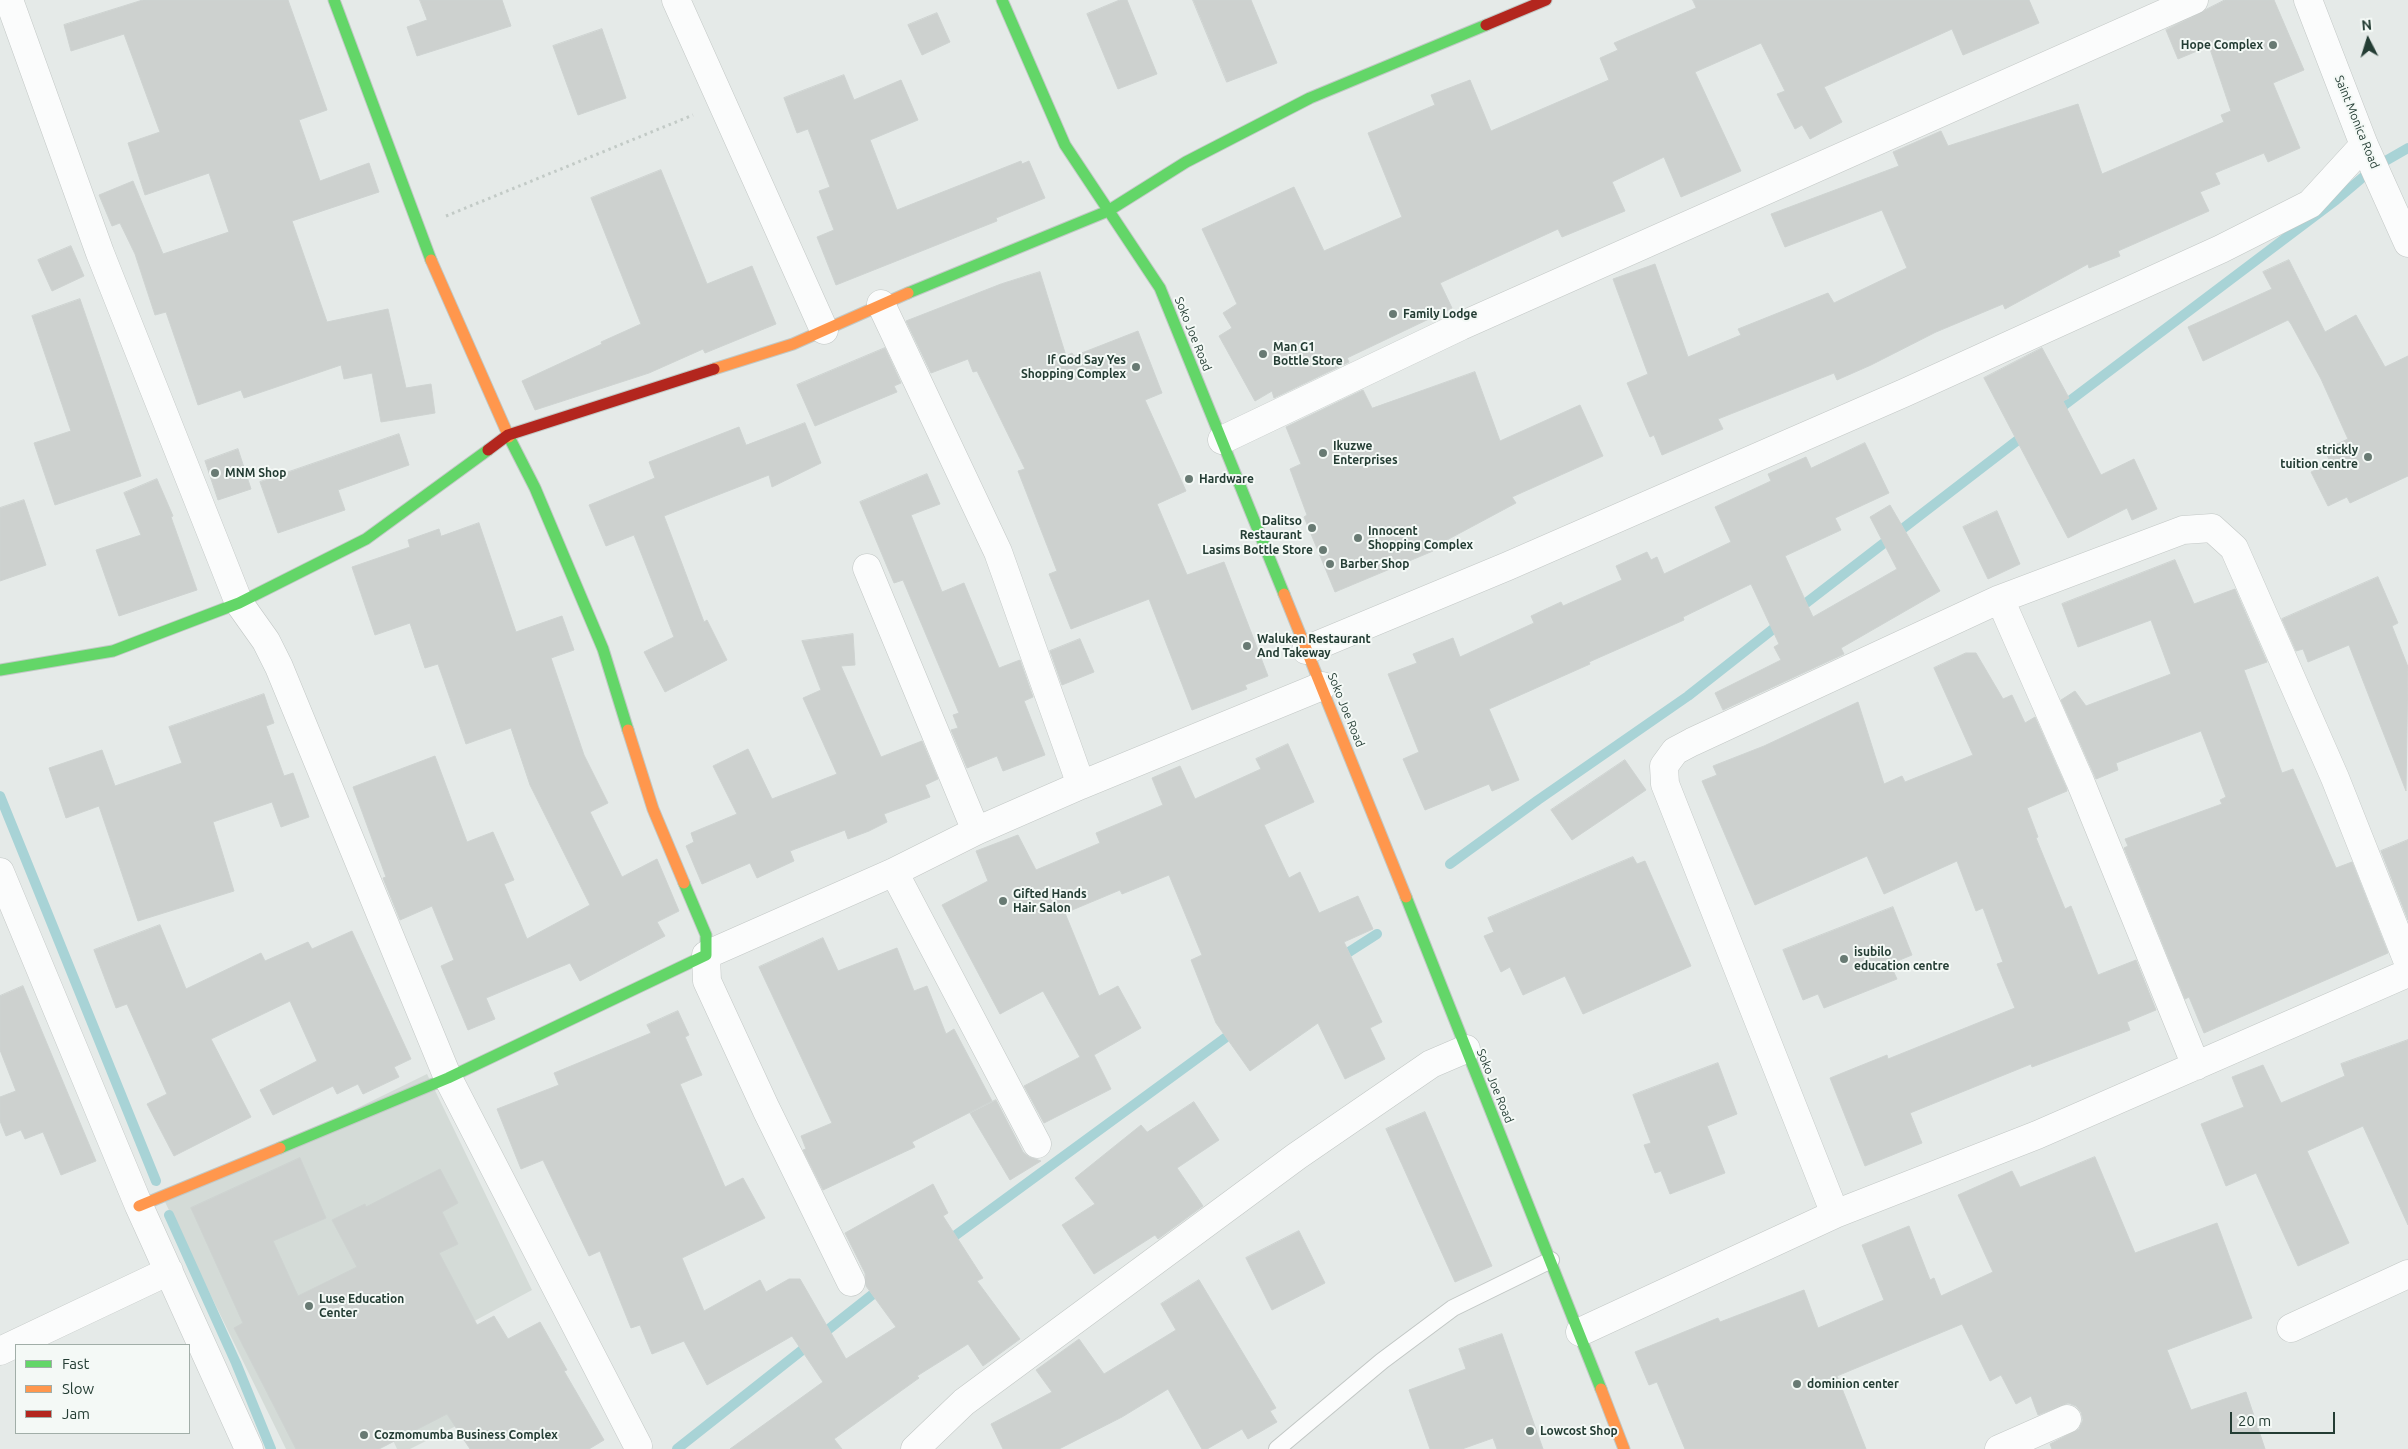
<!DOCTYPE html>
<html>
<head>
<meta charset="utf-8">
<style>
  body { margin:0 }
  #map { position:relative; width:2408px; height:1449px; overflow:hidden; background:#e5eae8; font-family:Ubuntu,sans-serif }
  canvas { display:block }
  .legend { position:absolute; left:15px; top:1344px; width:175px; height:90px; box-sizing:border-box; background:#f4f9f6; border:1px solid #a1aea8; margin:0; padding:6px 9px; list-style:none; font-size:15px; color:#243d34 }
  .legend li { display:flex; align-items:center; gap:10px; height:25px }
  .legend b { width:25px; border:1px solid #a1aea8 }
  .north { position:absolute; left:2343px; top:15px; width:50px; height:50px; -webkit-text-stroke:4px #f4f9f6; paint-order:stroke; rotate:355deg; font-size:14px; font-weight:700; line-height:20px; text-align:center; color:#243d34 }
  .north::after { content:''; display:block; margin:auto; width:18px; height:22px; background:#243d34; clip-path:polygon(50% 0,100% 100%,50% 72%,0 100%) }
  .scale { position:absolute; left:2230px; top:1412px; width:105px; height:22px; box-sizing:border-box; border:2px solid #243d34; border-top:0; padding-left:6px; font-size:15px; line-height:18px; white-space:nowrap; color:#243d34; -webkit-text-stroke:4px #f4f9f6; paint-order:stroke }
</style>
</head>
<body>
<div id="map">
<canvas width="2408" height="1449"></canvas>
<ul class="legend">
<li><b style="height:6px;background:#63d668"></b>Fast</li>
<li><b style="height:6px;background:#ff974d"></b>Slow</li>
<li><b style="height:6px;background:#b3261e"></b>Jam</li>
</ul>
<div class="north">N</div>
<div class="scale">20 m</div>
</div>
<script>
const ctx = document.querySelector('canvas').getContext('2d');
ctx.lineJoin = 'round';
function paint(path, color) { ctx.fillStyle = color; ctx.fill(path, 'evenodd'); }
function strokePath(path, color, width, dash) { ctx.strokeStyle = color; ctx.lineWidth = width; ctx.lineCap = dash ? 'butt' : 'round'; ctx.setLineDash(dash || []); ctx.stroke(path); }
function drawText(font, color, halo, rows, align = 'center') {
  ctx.font = font + ' Ubuntu,sans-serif'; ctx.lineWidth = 4; ctx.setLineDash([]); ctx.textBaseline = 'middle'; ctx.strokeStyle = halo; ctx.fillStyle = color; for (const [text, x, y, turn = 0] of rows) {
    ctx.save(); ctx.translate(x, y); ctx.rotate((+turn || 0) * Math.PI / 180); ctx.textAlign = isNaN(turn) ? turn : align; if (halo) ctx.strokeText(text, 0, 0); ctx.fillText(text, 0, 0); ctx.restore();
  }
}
paint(new Path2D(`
  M 427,1074 L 532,1290 L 439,1340 L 478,1415 L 410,1449 L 397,1449 L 381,1414 L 304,1449 L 286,1449 L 165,1202 Z`), '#d4dbd7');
strokePath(new Path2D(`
  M 2055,412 L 2336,200 L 2375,167 L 2408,148
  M 1797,610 L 2027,433
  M 0,796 L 156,1181
  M 1450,864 L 1538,800 L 1688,696 L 1782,622
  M 1338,959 L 1377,934
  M 169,1215 L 236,1363 L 271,1449
  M 945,1243 L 1236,1030
  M 677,1449 L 882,1287`), '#a8d3d6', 10);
const building = new Path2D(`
  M 143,0 L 288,0 L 327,110 L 299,120 L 320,181 L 369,163 L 379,192 L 292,221 L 327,322 L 388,309 L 406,388 L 431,384 L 435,413 L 381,422 L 372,373 L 344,379 L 341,365 L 244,398 L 241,390 L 198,405 L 166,312 L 155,315 L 135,254 L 120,223 L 112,226 L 99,195 L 133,181 L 163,254 L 229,232 L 209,173 L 145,195 L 128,143 L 160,132 L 124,34 L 71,51 L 64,25 Z
  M 420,0 L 502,0 L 511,26 L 417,56 L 407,27 L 427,20 Z
  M 1120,0 L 1127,0 L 1157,74 L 1118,89 L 1087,14 Z
  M 1193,0 L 1251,0 L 1277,63 L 1227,82 Z
  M 1693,0 L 2029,0 L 2039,23 L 1963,55 L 1952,29 L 1824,87 L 1842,122 L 1810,139 L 1802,125 L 1795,129 L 1777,94 L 1785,91 L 1761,43 L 1695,72 L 1741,171 L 1681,197 L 1664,157 L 1612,182 L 1625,211 L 1562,237 L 1558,229 L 1440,283 L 1452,308 L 1347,358 L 1349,362 L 1274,398 L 1272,391 L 1255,401 L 1219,336 L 1232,328 L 1223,313 L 1237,304 L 1202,229 L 1294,187 L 1324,251 L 1402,217 L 1368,133 L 1435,105 L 1431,95 L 1470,80 L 1491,131 L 1609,80 L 1600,58 L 1618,50 L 1614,43 L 1696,8 Z
  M 2225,0 L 2274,0 L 2304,70 L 2273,83 L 2300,148 L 2268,162 L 2264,153 L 2215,173 L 2220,184 L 2200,192 L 2209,211 L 2118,251 L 2120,256 L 2089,268 L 2088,264 L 2005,309 L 2003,304 L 1936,332 L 1871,365 L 1837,380 L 1834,373 L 1718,419 L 1723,429 L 1662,455 L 1654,435 L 1650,437 L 1627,383 L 1648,374 L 1613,279 L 1655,264 L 1688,357 L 1741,335 L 1738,329 L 1828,293 L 1834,303 L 1907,268 L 1882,210 L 1785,247 L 1771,214 L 1899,166 L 1893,152 L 1941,131 L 1948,146 L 2078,104 L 2102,174 L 2224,122 L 2221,115 L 2231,111 L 2209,46 L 2178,59 L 2166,30 Z
  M 937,13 L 950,42 L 922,55 L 908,25 Z
  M 602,29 L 626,98 L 578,115 L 553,46 Z
  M 844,75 L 854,100 L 901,80 L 918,120 L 870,140 L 897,210 L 1021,161 L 1022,164 L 1029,161 L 1045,198 L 996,218 L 997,221 L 836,285 L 817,237 L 834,230 L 819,191 L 830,187 L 808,129 L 797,133 L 784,98 Z
  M 661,170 L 707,284 L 752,266 L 776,324 L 705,353 L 703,349 L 649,373 L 535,410 L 522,381 L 602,344 L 601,342 L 641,324 L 591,198 Z
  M 71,246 L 84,276 L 52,291 L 38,260 Z
  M 2289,260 L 2325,332 L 2356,315 L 2385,367 L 2408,356 L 2408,476 L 2350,503 L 2347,497 L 2328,506 L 2311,472 L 2331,463 L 2324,450 L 2348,439 L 2321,379 L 2291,324 L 2288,320 L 2203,361 L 2188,327 L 2272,289 L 2263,272 Z
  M 1040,272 L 1066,356 L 1072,353 L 1074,356 L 1138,331 L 1162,393 L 1145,400 L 1186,491 L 1157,504 L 1187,575 L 1224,562 L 1268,676 L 1245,685 L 1247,689 L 1192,710 L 1149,599 L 1071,629 L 1049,574 L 1057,571 L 1018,471 L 1025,469 L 977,371 L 973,372 L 968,359 L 931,373 L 906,321 L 1001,284 Z
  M 80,299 L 141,476 L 55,505 L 34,443 L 71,431 L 32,316 Z
  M 885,348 L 901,383 L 894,386 L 897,392 L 815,426 L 797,385 Z
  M 2042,348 L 2069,398 L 2063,401 L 2101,475 L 2134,459 L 2157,509 L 2132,520 L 2127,508 L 2068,538 L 1984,378 Z
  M 1475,372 L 1500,441 L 1580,405 L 1603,456 L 1512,497 L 1516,503 L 1432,548 L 1433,551 L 1335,592 L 1304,517 L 1307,515 L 1290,469 L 1301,464 L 1286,427 L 1363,390 L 1372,408 Z
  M 805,423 L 821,463 L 772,487 L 769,475 L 664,516 L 704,622 L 707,620 L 727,660 L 665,692 L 644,652 L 674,637 L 634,535 L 606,546 L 589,505 L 655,478 L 649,462 L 739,427 L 746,445 Z
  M 399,434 L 409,465 L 338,490 L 345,510 L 278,533 L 260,482 Z
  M 1865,443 L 1889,493 L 1835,518 L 1841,530 L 1785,556 L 1813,617 L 1897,569 L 1870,517 L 1890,505 L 1940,591 L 1841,648 L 1844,654 L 1723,710 L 1715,693 L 1781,660 L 1774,647 L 1779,644 L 1751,584 L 1683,617 L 1684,620 L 1589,662 L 1590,664 L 1489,709 L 1519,780 L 1492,791 L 1489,784 L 1425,810 L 1403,759 L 1419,752 L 1388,674 L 1417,663 L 1413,654 L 1453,638 L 1460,657 L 1534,623 L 1531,616 L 1561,602 L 1563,606 L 1622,580 L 1616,566 L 1647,552 L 1651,560 L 1657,557 L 1664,574 L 1731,542 L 1715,507 L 1771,481 L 1768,474 L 1806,457 L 1811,468 Z
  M 238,449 L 251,489 L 218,500 L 205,461 Z
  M 927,474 L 940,504 L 911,515 L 942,592 L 964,583 L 999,668 L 1020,660 L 1033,697 L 1024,701 L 1045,755 L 1003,771 L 997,756 L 967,768 L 951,730 L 958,728 L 953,715 L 959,713 L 903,580 L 894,583 L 860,502 Z
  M 157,479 L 173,516 L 171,517 L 197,590 L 119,616 L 96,550 L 141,535 L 124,493 Z
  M 24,500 L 46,565 L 0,581 L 0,508 Z
  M 1997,511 L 2020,564 L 1988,579 L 1963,527 Z
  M 479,523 L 516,632 L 562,616 L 574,650 L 551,658 L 584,755 L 608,803 L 590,812 L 622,877 L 657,859 L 679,911 L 657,922 L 665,936 L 580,981 L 570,963 L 486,998 L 495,1019 L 468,1030 L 441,966 L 454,960 L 432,906 L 400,920 L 383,878 L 386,877 L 353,787 L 435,756 L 467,842 L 493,832 L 514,880 L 504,884 L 527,939 L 590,905 L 530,785 L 511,728 L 466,744 L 438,664 L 425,668 L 410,623 L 375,635 L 352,567 L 410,547 L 408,540 L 439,529 L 441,536 Z
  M 2175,560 L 2194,604 L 2235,589 L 2267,662 L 2244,670 L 2282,773 L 2293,769 L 2336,868 L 2352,862 L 2388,953 L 2204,1033 L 2189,997 L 2185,999 L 2124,848 L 2128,846 L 2125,839 L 2222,804 L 2220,800 L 2226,797 L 2201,731 L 2116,763 L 2118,770 L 2096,779 L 2061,700 L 2075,691 L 2086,706 L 2171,674 L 2151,620 L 2078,647 L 2062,604 Z
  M 2378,577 L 2398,623 L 2392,626 L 2408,667 L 2406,791 L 2349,645 L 2308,662 L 2303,649 L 2296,651 L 2282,619 Z
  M 853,634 L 855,665 L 841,666 L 881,757 L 922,741 L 938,779 L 925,785 L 930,797 L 884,814 L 887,822 L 869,831 L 848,839 L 845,830 L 790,851 L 794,861 L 757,878 L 750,863 L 702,884 L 686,846 L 694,842 L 691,833 L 737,814 L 713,766 L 748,749 L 772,799 L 837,774 L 803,698 L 821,690 L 802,641 Z
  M 1080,639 L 1094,672 L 1062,685 L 1050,651 Z
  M 1966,653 L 1976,653 L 2003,699 L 2012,695 L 2025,723 L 2035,717 L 2066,787 L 2067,791 L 2027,808 L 2038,837 L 2036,838 L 2065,909 L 2071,906 L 2098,975 L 2136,960 L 2156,1010 L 2127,1022 L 2130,1030 L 2032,1067 L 2031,1064 L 1910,1113 L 1922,1143 L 1865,1166 L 1830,1078 L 1887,1055 L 1888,1059 L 2015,1008 L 1997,964 L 2003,962 L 1983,908 L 1976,911 L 1957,861 L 1884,894 L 1867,856 L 1755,905 L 1702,781 L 1717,775 L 1713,766 L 1764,746 L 1858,702 L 1884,784 L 1902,776 L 1905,782 L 1973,755 L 1934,668 Z
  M 264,694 L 274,723 L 266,726 L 284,776 L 293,773 L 309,817 L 281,827 L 272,802 L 213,822 L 234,891 L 138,921 L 99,806 L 66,818 L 49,768 L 102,750 L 115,786 L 182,763 L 169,727 Z
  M 1288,744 L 1314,802 L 1264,825 L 1289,878 L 1300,872 L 1319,913 L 1358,896 L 1373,929 L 1344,942 L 1382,1022 L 1370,1028 L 1385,1059 L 1345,1079 L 1318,1023 L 1250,1071 L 1216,1023 L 1191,960 L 1202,955 L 1169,875 L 1122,894 L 1120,890 L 1065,913 L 1099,996 L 1118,986 L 1141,1028 L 1094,1055 L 1111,1089 L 1044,1123 L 1024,1086 L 1080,1057 L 1043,991 L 1000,1014 L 942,905 L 988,881 L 976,851 L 1018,835 L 1036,870 L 1100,843 L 1096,833 L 1163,805 L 1152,778 L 1180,766 L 1195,799 L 1261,769 L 1256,759 Z
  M 1625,760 L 1646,790 L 1572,840 L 1551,810 Z
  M 2408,840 L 2408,920 L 2381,851 Z
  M 1633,857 L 1637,864 L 1645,861 L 1691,966 L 1583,1014 L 1565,976 L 1523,995 L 1510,967 L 1501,972 L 1484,936 L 1494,932 L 1488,918 Z
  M 1893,907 L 1912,955 L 1890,964 L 1897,979 L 1824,1008 L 1818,994 L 1803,1000 L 1783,950 Z
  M 160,925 L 186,989 L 261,953 L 265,961 L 308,942 L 312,949 L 352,931 L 411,1059 L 394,1067 L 399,1077 L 363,1094 L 358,1084 L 337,1094 L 333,1086 L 273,1115 L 260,1090 L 317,1061 L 290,1001 L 211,1039 L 251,1117 L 174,1156 L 147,1104 L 167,1094 L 127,1004 L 116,1008 L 94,950 Z
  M 823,938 L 838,971 L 897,948 L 914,991 L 927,986 L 946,1034 L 954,1029 L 992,1101 L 912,1142 L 915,1147 L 823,1190 L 803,1150 L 806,1149 L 801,1136 L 832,1123 L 759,967 Z
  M 23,986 L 96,1161 L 61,1175 L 43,1132 L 25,1139 L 21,1130 L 6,1136 L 0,1121 L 0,1097 L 16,1091 L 0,1050 L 0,996 Z
  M 678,1011 L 689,1035 L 685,1037 L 702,1075 L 680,1084 L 725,1187 L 743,1178 L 765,1218 L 682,1258 L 704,1311 L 760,1280 L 766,1292 L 789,1279 L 800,1279 L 846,1359 L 896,1327 L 866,1286 L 865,1273 L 845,1233 L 933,1184 L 948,1213 L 943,1216 L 983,1278 L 977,1281 L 1020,1339 L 983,1366 L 968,1344 L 917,1376 L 919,1378 L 834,1439 L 842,1449 L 730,1449 L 823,1382 L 792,1336 L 707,1385 L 684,1341 L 652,1354 L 640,1325 L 631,1328 L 600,1251 L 589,1256 L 543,1160 L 521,1169 L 497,1109 L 559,1085 L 554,1073 L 651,1033 L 647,1025 Z
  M 2408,1040 L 2408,1225 L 2363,1126 L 2307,1151 L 2349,1243 L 2298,1266 L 2256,1173 L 2226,1186 L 2201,1124 L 2244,1107 L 2232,1077 L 2263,1065 L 2281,1103 L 2345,1076 L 2341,1064 Z
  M 1718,1063 L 1737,1114 L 1707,1126 L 1725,1173 L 1670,1194 L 1661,1171 L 1655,1173 L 1644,1145 L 1651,1143 L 1633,1095 Z
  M 996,1100 L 1023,1152 L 1029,1157 L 1041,1161 L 1010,1180 L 970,1113 Z
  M 1194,1102 L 1219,1140 L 1177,1168 L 1203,1206 L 1158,1239 L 1155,1235 L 1094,1274 L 1062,1225 L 1095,1204 L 1075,1178 L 1141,1125 L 1147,1132 Z
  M 1425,1112 L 1492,1266 L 1455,1282 L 1386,1129 Z
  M 2095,1157 L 2135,1253 L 2217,1223 L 2252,1318 L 2167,1350 L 2191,1410 L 2246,1392 L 2265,1449 L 2052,1449 L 2050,1444 L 2079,1429 L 2083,1420 L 2081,1412 L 2076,1406 L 2068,1403 L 2038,1415 L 2031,1396 L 2016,1404 L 2001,1375 L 1990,1381 L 1962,1324 L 1837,1376 L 1866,1449 L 1685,1449 L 1657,1382 L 1649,1385 L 1635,1352 L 1718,1318 L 1720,1322 L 1804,1290 L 1818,1328 L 1884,1300 L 1862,1245 L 1909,1226 L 1930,1280 L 1934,1278 L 1941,1296 L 1993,1272 L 1958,1195 L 2012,1171 L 2020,1187 Z
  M 300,1158 L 326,1218 L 273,1241 L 298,1296 L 357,1267 L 332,1220 L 365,1204 L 366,1207 L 440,1169 L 458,1203 L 442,1212 L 458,1244 L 439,1253 L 477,1325 L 494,1316 L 508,1339 L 540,1322 L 567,1370 L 564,1371 L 604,1440 L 589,1449 L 470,1449 L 447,1414 L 379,1449 L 296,1449 L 234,1328 L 243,1323 L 191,1208 Z
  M 1299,1231 L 1325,1283 L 1272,1310 L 1246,1258 Z
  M 1199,1280 L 1276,1408 L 1270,1411 L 1277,1422 L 1248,1439 L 1242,1429 L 1207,1449 L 1202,1449 L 1168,1389 L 1122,1417 L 1059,1449 L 1003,1449 L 991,1424 L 1052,1392 L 1036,1370 L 1079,1339 L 1104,1374 L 1176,1330 L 1161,1304 Z
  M 1502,1334 L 1543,1449 L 1497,1449 L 1493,1438 L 1462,1449 L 1430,1449 L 1409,1390 L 1466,1369 L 1459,1349 Z`);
paint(building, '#cdd1cf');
strokePath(building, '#ced3d1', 1);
const lane = new Path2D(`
  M 1277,1449 L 1382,1361 L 1453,1308 L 1551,1260`);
const street = new Path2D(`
  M 9,0 L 100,253 L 239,603 L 266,641 L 279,667 L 448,1078 L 638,1446
  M 676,0 L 824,330
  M 2308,0 L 2364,145 L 2408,243
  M 881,304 L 998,552 L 1081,785
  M 1222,440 L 1461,326 L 2194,0
  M 867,568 L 976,831
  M 2000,599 L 2080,781 L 2196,1066
  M 1306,650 L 1508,566 L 1904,393 L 2221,249 L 2310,204 L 2364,145
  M 0,872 L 139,1206 L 249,1449
  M 894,872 L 1037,1144
  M 1835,1214 L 1665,784 L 1664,766 L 1675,751 L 1692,742 L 2000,599 L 2183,530 L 2212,528 L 2234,548 L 2335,778 L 2408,962
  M 851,1282 L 766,1109 L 707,981 L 706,955 L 894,872 L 976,831 L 1081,785 L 1322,686
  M 2291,1328 L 2408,1274
  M 1580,1332 L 1835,1214 L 2037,1135 L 2408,973
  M 0,1351 L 169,1271
  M 915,1449 L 964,1402 L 1297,1156 L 1431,1064 L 1466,1049
  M 1999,1449 L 2067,1419`);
const fast = new Path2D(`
  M 334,0 L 431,260
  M 1002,0 L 1065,145 L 1160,288 L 1284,594
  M 908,293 L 1108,211 L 1186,162 L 1310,98 L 1486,25
  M 509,437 L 535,488 L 603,649 L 628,730
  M 0,670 L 113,651 L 239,603 L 366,539 L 488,450
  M 1406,897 L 1601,1389
  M 280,1148 L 448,1078 L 706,955 L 706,935 L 684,883`);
const slow = new Path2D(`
  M 431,260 L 509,437
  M 714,369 L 793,344 L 908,293
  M 1284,594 L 1406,897
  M 628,730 L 653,809 L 684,883
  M 139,1206 L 280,1148
  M 1601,1389 L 1624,1449`);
const jam = new Path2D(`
  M 1486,25 L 1546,0
  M 488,450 L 508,435 L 714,369`);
strokePath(lane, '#c2c7c5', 18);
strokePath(street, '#c2c7c5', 29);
strokePath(fast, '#c1c8c5', 13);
strokePath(slow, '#c1c8c5', 13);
strokePath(jam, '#c1c8c5', 13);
strokePath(new Path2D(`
  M 446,216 L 693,115`), '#c2cac6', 3, [2.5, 4]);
strokePath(lane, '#fbfcfc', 16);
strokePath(street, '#fbfcfc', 28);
strokePath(fast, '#63d668', 11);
strokePath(slow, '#ff974d', 11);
strokePath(jam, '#b3261e', 11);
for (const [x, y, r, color] of [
  [2273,45,5,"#687a73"],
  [1393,314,5,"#687a73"],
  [1263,354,5,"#687a73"],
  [1136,367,5,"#687a73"],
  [1323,453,5,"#687a73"],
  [2368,457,5,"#687a73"],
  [215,473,5,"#687a73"],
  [1189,479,5,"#687a73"],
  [1312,528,5,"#687a73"],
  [1358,538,5,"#687a73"],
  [1323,550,5,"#687a73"],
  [1330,564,5,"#687a73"],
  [1247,646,5,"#687a73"],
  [1003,901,5,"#687a73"],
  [1844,959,5,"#687a73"],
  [309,1306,5,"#687a73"],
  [1797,1384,5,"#687a73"],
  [1530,1431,5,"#687a73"],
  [364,1435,5,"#687a73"]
]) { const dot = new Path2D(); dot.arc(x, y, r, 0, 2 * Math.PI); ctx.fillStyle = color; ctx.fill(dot); strokePath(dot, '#f4f9f6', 2); }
drawText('bold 12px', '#243d34', '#f4f9f6', [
  ["Hope Complex",2263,45,"right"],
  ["Family Lodge",1403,314],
  ["Man G1",1273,347],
  ["Bottle Store",1273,361],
  ["If God Say Yes",1126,360,"right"],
  ["Shopping Complex",1126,374,"right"],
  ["Ikuzwe",1333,446],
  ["Enterprises",1333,460],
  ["strickly",2358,450,"right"],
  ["tuition centre",2358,464,"right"],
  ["MNM Shop",225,473],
  ["Hardware",1199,479],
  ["Dalitso",1302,521,"right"],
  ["Restaurant",1302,535,"right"],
  ["Innocent",1368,531],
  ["Shopping Complex",1368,545],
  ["Lasims Bottle Store",1313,550,"right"],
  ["Barber Shop",1340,564],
  ["Waluken Restaurant",1257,639],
  ["And Takeway",1257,653],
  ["Gifted Hands",1013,894],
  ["Hair Salon",1013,908],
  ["isubilo",1854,952],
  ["education centre",1854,966],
  ["Luse Education",319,1299],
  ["Center",319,1313],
  ["dominion center",1807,1384],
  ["Lowcost Shop",1540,1431],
  ["Cozmomumba Business Complex",374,1435]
], 'left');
drawText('12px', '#243d34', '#f4f9f6', [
  ["Saint Monica Road",2357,122,68],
  ["Soko Joe Road",1193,334,68],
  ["Soko Joe Road",1346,710,68],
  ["Soko Joe Road",1495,1086,68]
]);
</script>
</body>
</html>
